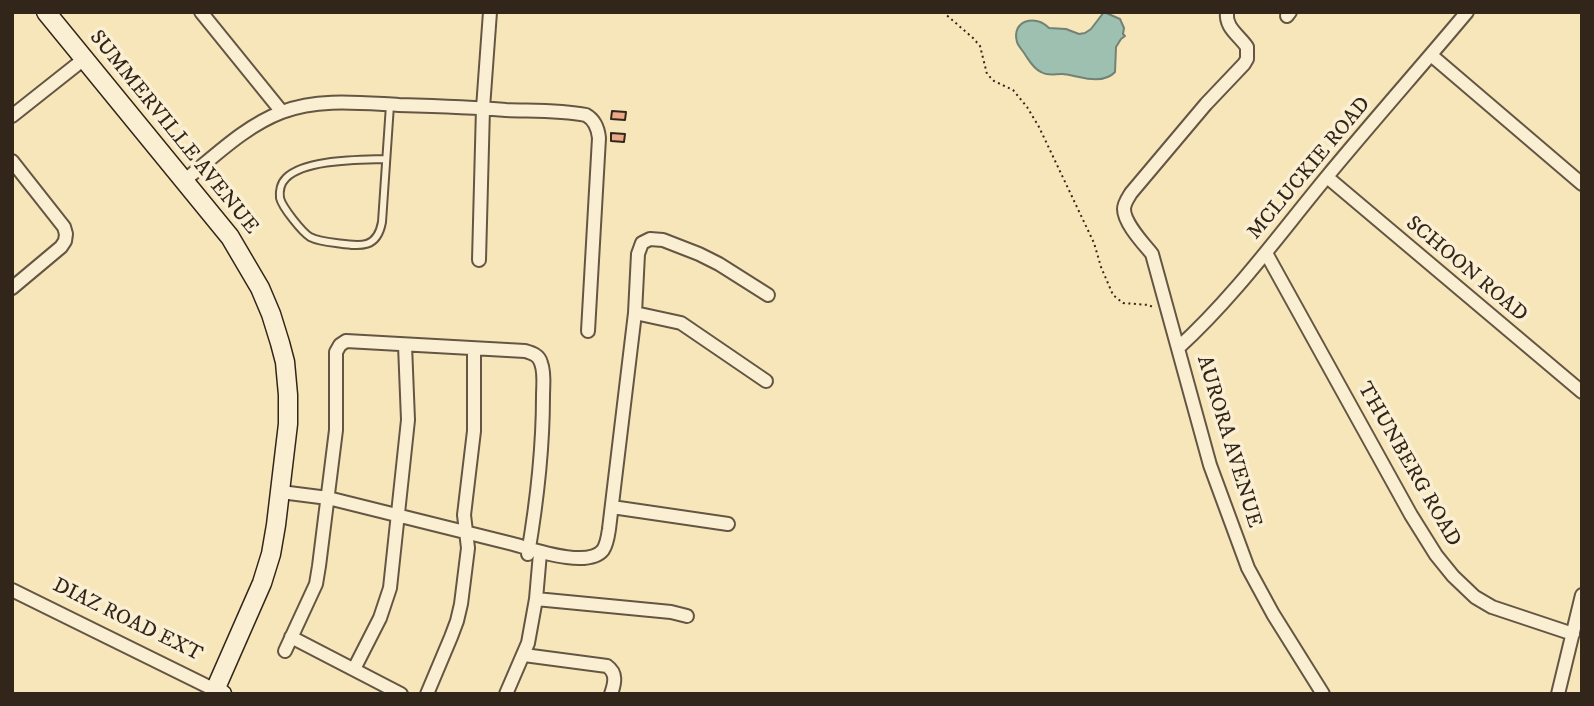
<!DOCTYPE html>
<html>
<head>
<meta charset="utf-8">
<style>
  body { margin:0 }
  #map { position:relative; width:1594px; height:706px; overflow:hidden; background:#f8e6bb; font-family:"IM FELL DW Pica",serif }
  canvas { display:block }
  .frame { position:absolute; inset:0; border:14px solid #32261b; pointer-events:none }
</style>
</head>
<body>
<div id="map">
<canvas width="1594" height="706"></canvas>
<div class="frame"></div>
</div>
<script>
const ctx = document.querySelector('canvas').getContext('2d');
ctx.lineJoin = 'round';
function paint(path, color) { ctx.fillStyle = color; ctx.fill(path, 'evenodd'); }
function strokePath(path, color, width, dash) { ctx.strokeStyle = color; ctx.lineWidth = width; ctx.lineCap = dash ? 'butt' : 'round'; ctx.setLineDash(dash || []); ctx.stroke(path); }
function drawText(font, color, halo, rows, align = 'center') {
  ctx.font = font + ' "IM FELL DW Pica",serif'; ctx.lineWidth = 7; ctx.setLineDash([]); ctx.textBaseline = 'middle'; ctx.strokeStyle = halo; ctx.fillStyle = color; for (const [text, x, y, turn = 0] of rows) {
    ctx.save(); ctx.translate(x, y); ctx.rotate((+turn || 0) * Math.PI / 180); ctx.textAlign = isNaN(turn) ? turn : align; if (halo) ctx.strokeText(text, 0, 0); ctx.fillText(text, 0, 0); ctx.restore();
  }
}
const water = new Path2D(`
  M 1104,12 L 1120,19 L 1124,28 L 1123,34 L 1125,36 L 1121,39 L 1116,47 L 1115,72 C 1106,82 1091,80 1079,77 C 1073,76 1068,74 1062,74 C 1055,74 1047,76 1041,72 C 1034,69 1030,62 1026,56 C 1024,52 1018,46 1017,42 C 1011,20 1036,14 1049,28 L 1066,29 L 1079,34 L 1085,33 L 1091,29 Z`);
paint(water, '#9dc0b0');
strokePath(water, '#728274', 2);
const building = new Path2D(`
  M 612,111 L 626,112 L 625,120 L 611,119 Z
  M 611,133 L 625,134 L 624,142 L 611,141 Z`);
paint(building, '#eaaa87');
strokePath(building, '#32261b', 2);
const lane = new Path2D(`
  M 386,159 C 360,160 305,159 286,178 C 281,183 279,191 280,198 C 282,207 302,232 310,237 C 318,241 327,242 336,243 C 359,246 377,250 382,222 L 390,105`);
const street = new Path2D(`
  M 201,12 L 282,112
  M 1227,12 C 1225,28 1239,35 1247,47 L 1247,59 L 1244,64 L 1206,104 L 1131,193 C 1128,198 1124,203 1124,209 C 1124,223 1143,243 1152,254 L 1210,465 L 1248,568 L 1273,614 L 1323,694
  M 1287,16 L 1290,12
  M 1431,55 L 1582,184
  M 12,116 L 84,59
  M 12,161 L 64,227 L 66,234 L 65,241 L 61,247 L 12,288
  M 1327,177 L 1582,392
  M 185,180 C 215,156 245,126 282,112 C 319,98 360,103 399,105 C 435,106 470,107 506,110 C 532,111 561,110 586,115 C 595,120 598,128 599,138 L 588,331
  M 1266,253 L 1411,515 L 1436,555 L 1453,576 L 1475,597 L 1492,607 L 1573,634
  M 479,260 L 483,108 L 490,12
  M 635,313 L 681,323 L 766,381
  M 1178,348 C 1234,297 1278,236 1325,179 C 1372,122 1420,68 1467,12
  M 281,492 L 328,498 L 513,544 C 532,549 588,569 603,550 C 607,544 608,536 609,529 L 635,313 L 638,254 L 642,243 L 650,239 L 663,240 L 699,254 L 719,264 L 768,295
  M 612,507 L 728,524
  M 12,590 L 215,690
  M 536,599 L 671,612 L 687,616
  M 291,637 L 401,694
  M 285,651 L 316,584 L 319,566 L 336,430 L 336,352 L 340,345 L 346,341 L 525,351 C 532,353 539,355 541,363 C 545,373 543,386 543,396 C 543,450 537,501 528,554
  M 524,655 L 607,666 C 617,673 615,683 611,694
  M 354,669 L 380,618 L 390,588 L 408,420 L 405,345
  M 427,694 L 451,637 L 457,621 L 461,604 L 468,548 L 464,515 L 474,431 L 474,349
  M 506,694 L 528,643 L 536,599 L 540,553
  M 1558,694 L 1582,595`);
const secondary = new Path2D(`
  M 46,12 L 230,237 L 260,288 L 271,314 L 280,343 L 285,362 L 288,395 L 288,424 L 276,525 L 271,554 L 262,583 L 215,690 L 222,694`);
strokePath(lane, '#645643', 10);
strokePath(street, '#645643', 16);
strokePath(secondary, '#32261b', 21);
strokePath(new Path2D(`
  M 943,12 L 973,38 L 980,46 L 987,74 L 994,81 L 1013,90 L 1027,107 L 1039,127 L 1094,243 L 1101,267 L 1113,295 L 1123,303 L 1149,305 L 1154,308`), '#32261b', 2, [2, 3.5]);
strokePath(lane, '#faefd3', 6);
strokePath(street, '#faefd3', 12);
strokePath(secondary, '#faefd3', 18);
drawText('21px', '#32261b', '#faefd3', [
  ["SUMMERVILLE AVENUE",173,133,51],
  ["MCLUCKIE ROAD",1310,169,-50],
  ["SCHOON ROAD",1466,270,40],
  ["AURORA AVENUE",1228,442,73],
  ["THUNBERG ROAD",1408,465,60],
  ["DIAZ ROAD EXT",127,621,26]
]);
</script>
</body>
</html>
